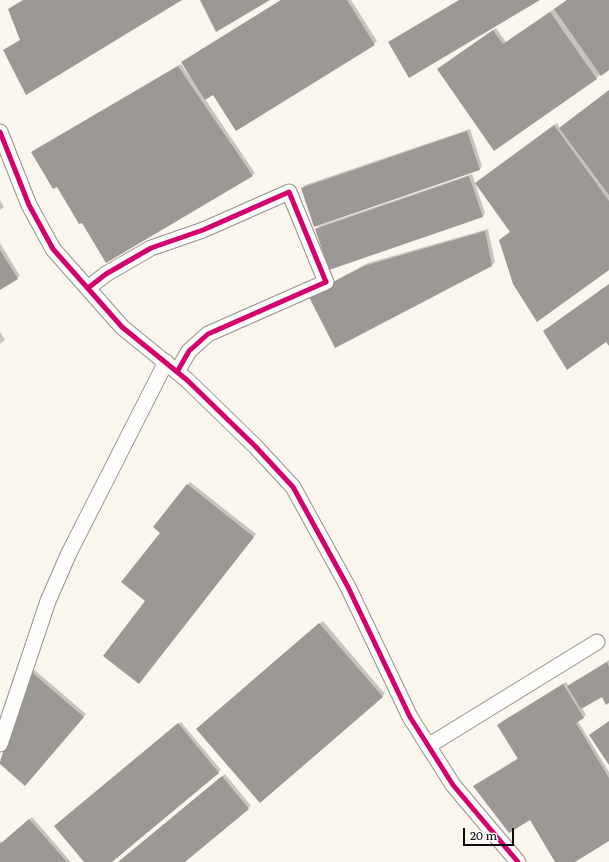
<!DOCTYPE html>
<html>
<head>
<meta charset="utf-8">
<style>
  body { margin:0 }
  #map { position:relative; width:609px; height:862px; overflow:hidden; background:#faf6ed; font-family:Literata,serif }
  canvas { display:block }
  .scale { position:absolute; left:463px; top:828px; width:51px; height:18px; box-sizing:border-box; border:2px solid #0b0b0b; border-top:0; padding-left:5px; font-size:12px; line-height:14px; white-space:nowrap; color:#0b0b0b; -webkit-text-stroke:3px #fff; paint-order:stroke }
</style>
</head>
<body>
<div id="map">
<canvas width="609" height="862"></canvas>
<div class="scale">20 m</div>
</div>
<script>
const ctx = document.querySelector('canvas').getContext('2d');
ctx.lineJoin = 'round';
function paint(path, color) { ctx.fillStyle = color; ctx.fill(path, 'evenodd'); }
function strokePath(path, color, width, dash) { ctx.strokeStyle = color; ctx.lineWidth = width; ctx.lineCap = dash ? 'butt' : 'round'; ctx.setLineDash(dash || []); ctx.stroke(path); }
paint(new Path2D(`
  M 281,0 L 351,0 L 377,41 L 374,44 L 214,93 L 205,99 L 255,173 L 252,175 L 82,221 L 35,150 L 181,64 L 190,77 L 191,76 L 185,60 Z
  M 567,0 L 609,0 L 609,69 L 494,149 L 441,67 L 496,28 L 506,42 Z
  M 609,91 L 609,268 L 500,240 L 511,231 L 476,183 L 557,123 L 560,128 Z
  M 470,129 L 482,166 L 480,169 L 315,225 L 302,188 L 305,185 Z
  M 472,174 L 485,213 L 483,216 L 330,268 L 316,229 L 319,226 Z
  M 0,200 L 4,207 L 0,210 Z
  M 488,229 L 495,262 L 492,265 L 336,346 L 312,293 L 368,263 Z
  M 0,243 L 20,276 L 0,289 Z
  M 0,332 L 5,340 L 0,344 Z
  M 190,482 L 256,534 L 141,680 L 146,601 L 161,532 L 154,527 Z
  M 323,621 L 385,694 L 382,696 L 200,727 Z
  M 609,660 L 609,702 L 602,696 L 582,708 L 586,715 L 578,721 L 609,772 L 609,840 L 573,862 L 556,862 L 530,819 L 474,786 L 518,758 L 498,725 L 501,722 L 566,682 L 569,686 Z
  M 31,667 L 86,714 L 27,782 Z
  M 181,722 L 221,770 L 111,862 L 85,862 L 58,824 Z
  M 225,774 L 251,806 L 248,808 L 183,862 L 119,862 Z
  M 32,817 L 71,862 L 0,862 L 0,841 L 2,843 Z`), '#0003');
paint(new Path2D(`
  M 23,0 L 182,0 L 26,95 L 3,50 L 20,40 L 8,9 Z
  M 200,0 L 270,0 L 216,32 Z
  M 281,0 L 347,0 L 375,45 L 236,131 L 213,95 L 205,100 L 181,62 Z
  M 459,0 L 540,0 L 409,78 L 388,42 Z
  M 567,0 L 609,0 L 609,70 L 601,76 L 554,9 Z
  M 550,12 L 597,79 L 494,151 L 437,69 L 493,30 L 503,44 Z
  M 178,66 L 253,176 L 106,263 L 82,223 L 79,224 L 57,187 L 53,189 L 31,152 Z
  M 609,90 L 609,195 L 559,128 Z
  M 554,125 L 609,201 L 609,270 L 537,322 L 513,284 L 499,240 L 510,232 L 475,183 Z
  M 467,131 L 480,170 L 314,227 L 301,188 Z
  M 469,176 L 483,217 L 329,270 L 315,229 Z
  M 485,231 L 492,266 L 335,348 L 308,295 L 364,266 Z
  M 0,250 L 18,279 L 0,290 Z
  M 609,284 L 609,346 L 606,342 L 567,370 L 543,331 Z
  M 187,484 L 254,537 L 139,684 L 103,656 L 145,601 L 121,582 L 160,533 L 153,527 Z
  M 319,623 L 383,697 L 260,803 L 196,729 Z
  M 607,662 L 609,667 L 609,703 L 606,705 L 602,697 L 581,709 L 567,686 Z
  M 28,669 L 84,717 L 25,786 L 0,764 L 0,762 Z
  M 563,684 L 584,718 L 576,723 L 609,778 L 609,841 L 575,862 L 555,862 L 530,820 L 509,833 L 473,786 L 518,759 L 497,725 Z
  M 609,721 L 609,765 L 589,735 Z
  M 178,723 L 219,773 L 112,862 L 84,862 L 54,826 Z
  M 222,776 L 249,809 L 185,862 L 118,862 Z
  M 29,819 L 67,862 L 0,862 L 0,844 Z`), '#9c9894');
const street = new Path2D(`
  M 0,132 L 29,205 L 53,249 L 122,327 L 187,380 L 255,446 L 293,487 L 348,587 L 410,717 L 453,785 L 518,862
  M 88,288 L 106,274 L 151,248 L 203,230 L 289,192 L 326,282 L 208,334 L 189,351 L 177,372
  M 0,744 L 48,601 L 69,553 L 166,362
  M 428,746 L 597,642`);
strokePath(street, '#93918d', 17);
strokePath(street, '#fefefc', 15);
strokePath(new Path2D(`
  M 0,132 L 29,205 L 53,249 L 122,327 L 187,380 L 255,446 L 293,487 L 348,587 L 410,717 L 453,785 L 518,862
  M 88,288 L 106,274 L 151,248 L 203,230 L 289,192 L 326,282 L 208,334 L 189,351 L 177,372`), '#d6006c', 5);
</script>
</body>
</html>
